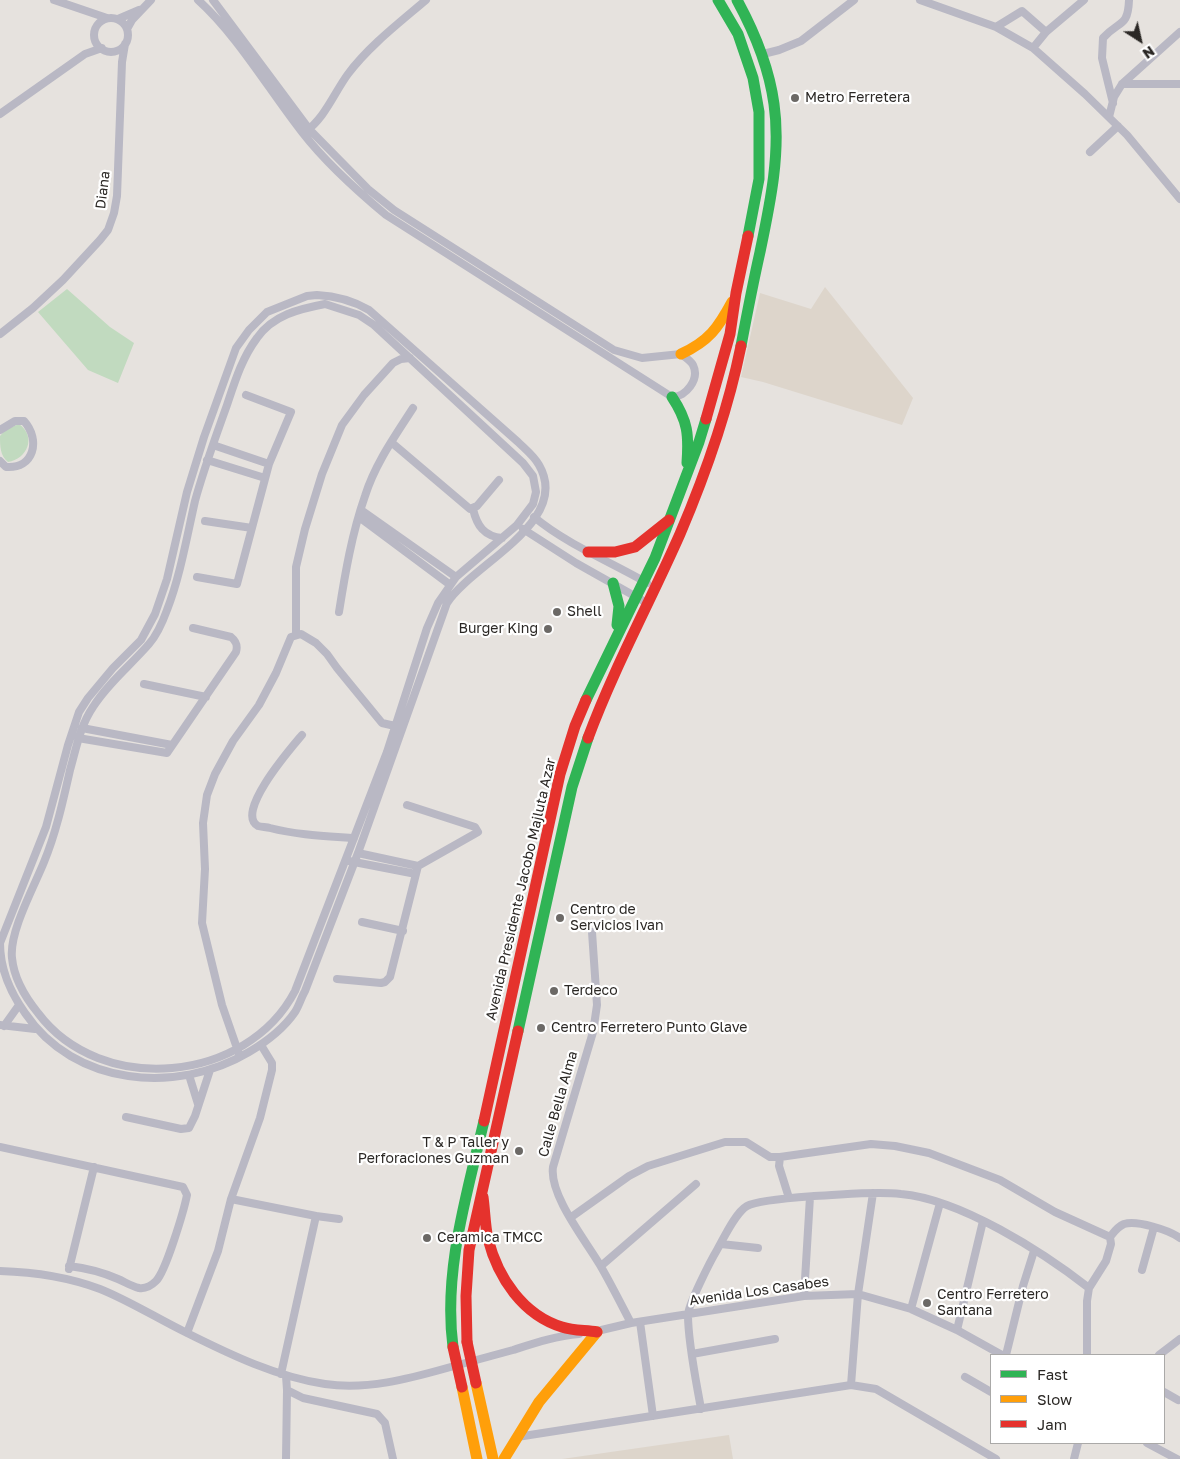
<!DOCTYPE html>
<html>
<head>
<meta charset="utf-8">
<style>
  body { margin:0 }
  #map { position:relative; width:1180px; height:1459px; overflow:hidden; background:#e6e2de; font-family:"Golos Text",sans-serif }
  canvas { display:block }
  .legend { position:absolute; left:990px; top:1354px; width:175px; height:90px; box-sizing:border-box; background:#fff; border:1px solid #aaa9a8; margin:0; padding:6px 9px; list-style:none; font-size:15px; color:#2b2825 }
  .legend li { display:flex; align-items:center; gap:10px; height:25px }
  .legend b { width:25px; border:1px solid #aaa9a8 }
  .north { position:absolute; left:1115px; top:15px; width:50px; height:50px; -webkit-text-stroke:4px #fff; paint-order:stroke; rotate:145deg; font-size:14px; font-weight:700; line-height:20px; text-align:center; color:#2b2825 }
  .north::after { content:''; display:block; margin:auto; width:18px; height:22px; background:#2b2825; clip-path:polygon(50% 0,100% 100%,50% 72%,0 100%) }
</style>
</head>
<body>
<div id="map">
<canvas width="1180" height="1459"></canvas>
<ul class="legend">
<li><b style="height:6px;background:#30b455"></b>Fast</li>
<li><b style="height:6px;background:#ff9f0a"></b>Slow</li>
<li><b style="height:6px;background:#e5322d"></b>Jam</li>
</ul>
<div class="north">N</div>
</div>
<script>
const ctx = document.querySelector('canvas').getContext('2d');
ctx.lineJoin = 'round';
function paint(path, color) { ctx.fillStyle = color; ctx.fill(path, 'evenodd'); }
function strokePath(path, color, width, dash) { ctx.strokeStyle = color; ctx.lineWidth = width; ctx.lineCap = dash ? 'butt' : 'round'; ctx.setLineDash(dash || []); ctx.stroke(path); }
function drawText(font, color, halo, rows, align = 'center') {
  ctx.font = font + ' "Golos Text",sans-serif'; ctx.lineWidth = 4.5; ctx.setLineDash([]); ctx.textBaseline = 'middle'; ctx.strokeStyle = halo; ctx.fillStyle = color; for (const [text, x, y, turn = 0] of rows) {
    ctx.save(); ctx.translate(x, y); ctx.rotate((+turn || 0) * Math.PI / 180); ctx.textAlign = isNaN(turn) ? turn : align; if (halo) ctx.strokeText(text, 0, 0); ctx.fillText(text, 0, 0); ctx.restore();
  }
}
paint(new Path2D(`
  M 825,287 L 913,398 L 902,425 L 763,382 L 741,377 L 760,293 L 811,309 Z
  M 729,1435 L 733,1459 L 562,1459 Z`), '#ddd5cb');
paint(new Path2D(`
  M 67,289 L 110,327 L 134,343 L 118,383 L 88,370 L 38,312 Z
  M 19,424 C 37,437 27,459 8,462 C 0,456 0,446 0,436 L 5,430 Z`), '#c1dabf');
strokePath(new Path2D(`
  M 54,0 L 107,18
  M 198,0 C 237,35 269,90 302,132 C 326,163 356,190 386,215 L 672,397 C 686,397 700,379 693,365 C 691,361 685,357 681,354 L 642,358 L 614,350 L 394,210 L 368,189 L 309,129 L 213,0
  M 920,0 L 996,27 L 1033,48 L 1085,94 L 1127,135 L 1180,199
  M94 35a17 17 0 1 1 34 0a17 17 0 1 1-34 0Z
  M 118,19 L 139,10
  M 996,27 L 1022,11 L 1046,32
  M 127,29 L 132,20 L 151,0
  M 1033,48 L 1046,32 L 1084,0
  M 763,54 L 779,50 L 801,41 L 854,0
  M 1122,84 L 1180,84
  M 1113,103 L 1102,58 L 1103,38 C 1119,20 1128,28 1129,0
  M 0,114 L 85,54 L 102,48
  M 1109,117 L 1114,97 L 1122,84 L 1180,32
  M 305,132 C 325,118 334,93 348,74 C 369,46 399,23 426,0
  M 1090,152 L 1118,126
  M 317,295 C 336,296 352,300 369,310 L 518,442 C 525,449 534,456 539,465 C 572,522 472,564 447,603 L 358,853 L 305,991 C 301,998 299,1006 295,1012 C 284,1028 266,1042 249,1052 C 177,1095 74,1086 25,1013 C 10,992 0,969 0,943 L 46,827 L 68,745 L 79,712 L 88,698 L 113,668 L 141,640 L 155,614 L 167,579 L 187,492 L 204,437 L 236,348 L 249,330 L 267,312 L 307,296 Z
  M 325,304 L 359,315 L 374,325 L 523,463 L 533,476 L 536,492 L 533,504 L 517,525 L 456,577 L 438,603 L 427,628 L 387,752 L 295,991 C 247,1083 101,1097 38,1013 C 25,997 14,979 12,958 C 9,932 34,887 44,862 C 56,833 63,801 70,770 C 76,749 80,726 93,707 C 108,683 130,666 149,644 C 157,635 163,621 167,610 C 180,577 187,536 195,501 C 204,468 216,436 227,405 C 235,381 242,358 257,338 C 273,315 299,309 325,304 Z
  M 0,334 L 33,308 L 63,280 L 100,240 L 108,230 L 114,213 L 117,196 L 122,62 L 125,44
  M 0,430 L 15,421 L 24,421 C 41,440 34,469 6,467 L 0,461
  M 391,442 L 470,509 L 477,506 L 499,480
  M 213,445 L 269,464
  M 207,460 L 265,478
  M 473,509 C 477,526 484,536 502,538
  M 361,510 L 456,577
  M 359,517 L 449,584
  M 534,517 C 568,545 609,561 647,583
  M 205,521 L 252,528
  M 523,529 L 576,563 L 647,603
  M 197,577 L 237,584 L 269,464 L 291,412 L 246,395
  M 339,612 C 345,574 352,533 365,496 C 375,464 395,436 413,408
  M 296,634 L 296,567 L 305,529 L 322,474 L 342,425 L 364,395 L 393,363 L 401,359 L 410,358
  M 144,684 L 206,697
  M 82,728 L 172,745
  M 302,735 C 292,747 234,813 258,826 C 261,827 267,827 270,828 C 297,835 326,836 354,838
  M 78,738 L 167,753 L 236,652 C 238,645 236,641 231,637 L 193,628
  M 358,853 L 418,866
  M 349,861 L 416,874
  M 362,922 L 403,931
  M 592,932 L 597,1005 L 593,1032 L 553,1167 C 549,1195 586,1241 600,1265 C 611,1284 621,1304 631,1323
  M 337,979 L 381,983 L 385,982 L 390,977 L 418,866 L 478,832 L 475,827 L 407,805
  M 0,1025 L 35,1029
  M 4,1026 L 19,1005
  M 239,1054 L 222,1005 L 202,923 L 205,869 L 203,823 L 207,795 L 215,774 L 233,741 L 259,705 L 276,673 L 291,637 L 301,634 L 316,643 L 327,654 L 337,668 L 382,723 L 395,726
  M 189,1075 L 198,1104
  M 126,1117 L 181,1129 L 189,1128 L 195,1116 L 210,1070
  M 0,1147 L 183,1187 L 187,1195 C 184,1210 166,1271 156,1281 C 151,1286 146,1289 139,1288 C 131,1286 125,1282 118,1279 C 102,1272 86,1268 69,1266
  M 780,1157 L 779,1166 L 789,1198
  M 231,1199 L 316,1216 L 339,1219
  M 570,1218 L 629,1176 L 648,1166 L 725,1142 L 746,1142 L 770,1157 L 780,1157 L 871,1144 L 895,1146 L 929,1153 L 1000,1180 L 1055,1212 L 1110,1237
  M 721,1244 L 758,1248
  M 601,1266 L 696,1184
  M 69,1269 L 94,1167
  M 1142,1270 L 1154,1227
  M 0,1271 C 34,1272 68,1277 100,1289 C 130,1301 158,1319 187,1333 C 231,1355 277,1377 325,1384 C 367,1390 408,1379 447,1368 C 469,1362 491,1356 513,1350 C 535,1343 556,1336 579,1334
  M 804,1296 L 810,1197
  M 911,1309 L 940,1203
  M 640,1322 L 653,1416
  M 957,1330 L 983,1221
  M 593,1332 L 631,1323 L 804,1296 L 858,1294 L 911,1309 L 957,1330 L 1002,1355
  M 187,1333 L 218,1251 L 231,1199 L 260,1118 L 272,1070 L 272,1063 L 261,1045
  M 692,1354 L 775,1339
  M 1006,1355 L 1023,1286 L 1034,1251
  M 1087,1355 L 1087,1301 L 1089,1288 L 1106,1261 L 1111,1244 L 1110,1237 C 1114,1232 1117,1227 1124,1224 C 1137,1220 1169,1230 1180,1238
  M 1159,1355 L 1180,1339
  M 281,1374 L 316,1216
  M 286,1376 L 287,1390 L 303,1398 L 377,1414 L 385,1423 L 393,1459
  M 965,1377 L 991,1392
  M 851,1385 L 858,1294 L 873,1193
  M 1164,1392 L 1178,1400
  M 701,1409 C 696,1380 688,1343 688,1315 C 688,1305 711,1260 717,1250 C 724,1238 735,1213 747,1206 C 757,1200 801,1197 814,1196 C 843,1195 873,1191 901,1194 C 960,1199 1043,1252 1089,1288
  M 517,1437 L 851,1385 L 876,1389 L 996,1459
  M 1147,1443 L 1177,1459
  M 286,1459 L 287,1390
  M 1074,1459 L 1078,1443`), '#b9b8c4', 8);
strokePath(new Path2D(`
  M 718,0 L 738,34 L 753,78 L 759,112 L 759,179 L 748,236
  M 737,0 C 755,33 769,67 774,104 C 781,153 770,204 760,252 C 753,283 747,314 741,346
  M 672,397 C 688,421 689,435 687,463
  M 613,583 L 619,606 L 617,625
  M 586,700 L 655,558 L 699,442 L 706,419
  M 518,1031 L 572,787 L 588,738
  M 453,1347 C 443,1271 467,1194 484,1121`), '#30b455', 11);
strokePath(new Path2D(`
  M 681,354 C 709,341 718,328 732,302
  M 476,1383 L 493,1459
  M 462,1387 L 477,1459
  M 504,1459 L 539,1402 L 597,1332`), '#ff9f0a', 11);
strokePath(new Path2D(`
  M 706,419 L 730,334 L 736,293 L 748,236
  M 588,552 L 615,552 L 635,547 L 669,520
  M 588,738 C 614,668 650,602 680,534 C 706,473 728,410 741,346
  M 484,1121 L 560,774 L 575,726 L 586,700
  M 483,1197 C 485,1211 485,1226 488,1239 C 498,1278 523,1315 562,1327 C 574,1331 586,1330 597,1332
  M 467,1342 L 466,1296 L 469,1250 L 518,1031`), '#e5322d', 11);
strokePath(new Path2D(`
  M 467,1342 L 476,1383
  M 453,1347 L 462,1387`), '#e5322d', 11);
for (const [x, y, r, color] of [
  [795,98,5,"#6c6966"],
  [557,612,5,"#6c6966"],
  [548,629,5,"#6c6966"],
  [560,918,5,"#6c6966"],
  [554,991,5,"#6c6966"],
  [541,1028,5,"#6c6966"],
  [519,1151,5,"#6c6966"],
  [427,1238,5,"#6c6966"],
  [927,1303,5,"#6c6966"]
]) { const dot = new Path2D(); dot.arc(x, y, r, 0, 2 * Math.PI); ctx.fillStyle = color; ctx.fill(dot); strokePath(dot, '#fff', 2); }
drawText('14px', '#2b2825', '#fff', [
  ["Metro Ferretera",805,98],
  ["Shell",567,612],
  ["Burger King",538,629,"right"],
  ["Centro de",570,910],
  ["Servicios Ivan",570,926],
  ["Terdeco",564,991],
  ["Centro Ferretero Punto Glave",551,1028],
  ["T & P Taller y",509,1143,"right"],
  ["Perforaciones Guzman",509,1159,"right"],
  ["Ceramica TMCC",437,1238],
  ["Centro Ferretero",937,1295],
  ["Santana",937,1311]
], 'left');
drawText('14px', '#2b2825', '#fff', [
  ["Diana",103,190,-83],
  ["Avenida Presidente Jacobo Majluta Azar",521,889,-77],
  ["Calle Bella Alma",558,1104,-74],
  ["Avenida Los Casabes",759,1291,-8]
]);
</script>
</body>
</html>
